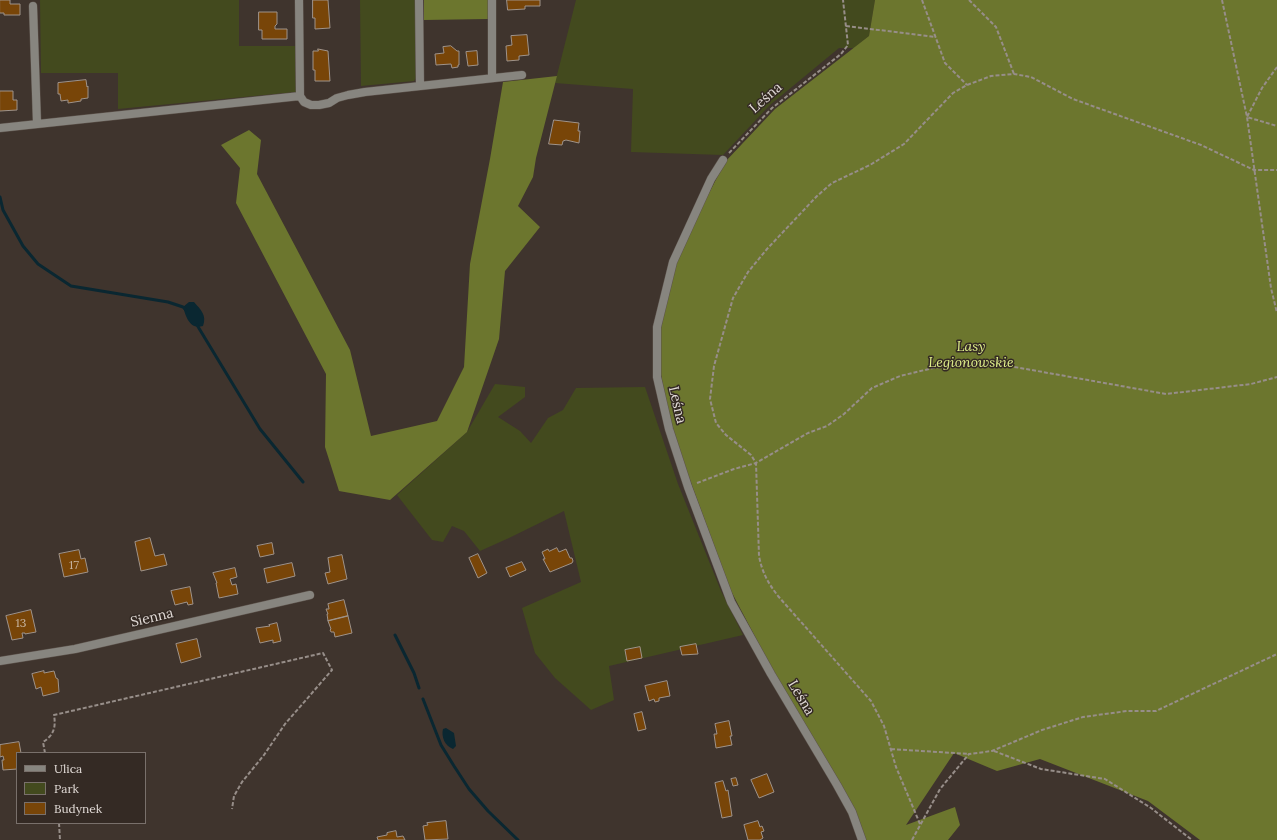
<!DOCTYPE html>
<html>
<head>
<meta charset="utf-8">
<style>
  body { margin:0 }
  #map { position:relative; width:1277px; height:840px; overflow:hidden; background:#3f342d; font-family:Lora,serif }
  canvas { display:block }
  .legend { position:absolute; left:16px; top:752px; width:130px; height:72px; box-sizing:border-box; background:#342a24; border:1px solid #79706b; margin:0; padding:5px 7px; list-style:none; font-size:12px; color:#e1dad6 }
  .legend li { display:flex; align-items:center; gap:8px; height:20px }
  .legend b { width:20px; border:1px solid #79706b }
</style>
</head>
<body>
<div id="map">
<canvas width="1277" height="840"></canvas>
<ul class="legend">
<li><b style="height:5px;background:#87857f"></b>Ulica</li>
<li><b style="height:11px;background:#434a1e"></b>Park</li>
<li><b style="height:11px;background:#784508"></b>Budynek</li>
</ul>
</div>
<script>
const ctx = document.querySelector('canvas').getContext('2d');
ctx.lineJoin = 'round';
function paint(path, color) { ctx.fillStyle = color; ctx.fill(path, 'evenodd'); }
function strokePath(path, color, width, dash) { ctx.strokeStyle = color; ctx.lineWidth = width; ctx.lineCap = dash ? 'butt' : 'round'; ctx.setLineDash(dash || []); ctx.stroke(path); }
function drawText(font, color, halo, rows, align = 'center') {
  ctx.font = font + ' Lora,serif'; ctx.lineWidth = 3; ctx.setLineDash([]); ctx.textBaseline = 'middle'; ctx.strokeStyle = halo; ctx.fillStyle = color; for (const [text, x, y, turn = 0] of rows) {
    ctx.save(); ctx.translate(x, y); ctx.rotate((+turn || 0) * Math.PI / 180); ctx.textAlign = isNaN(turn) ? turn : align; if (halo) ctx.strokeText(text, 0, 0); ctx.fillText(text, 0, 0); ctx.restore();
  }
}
paint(new Path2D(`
  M 40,0 L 239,0 L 239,46 L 295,46 L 296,92 L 118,109 L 118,73 L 41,73 Z
  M 360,0 L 415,0 L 416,78 L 414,81 L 361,86 Z
  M 576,0 L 875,0 L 869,36 L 854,48 L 839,48 L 770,105 L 723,155 L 631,152 L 633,89 L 555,83 Z
  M 495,384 L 525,387 L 525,397 L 498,417 L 520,431 L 531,443 L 548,418 L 563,410 L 576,388 L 645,387 L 678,484 L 721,591 L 743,635 L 609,666 L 614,700 L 591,710 L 555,678 L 535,653 L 522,608 L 581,582 L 564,511 L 509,538 L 480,551 L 464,531 L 452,526 L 443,542 L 432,540 L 397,495 L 467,432 Z`), '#434a1e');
paint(new Path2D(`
  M 424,0 L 488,0 L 488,19 L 424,20 Z
  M 875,0 L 1277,0 L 1277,840 L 1200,840 L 1148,801 L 1040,759 L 997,771 L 954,753 L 906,825 L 955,807 L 960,825 L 948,840 L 859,840 L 851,819 L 731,591 L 671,429 L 661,375 L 660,329 L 676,257 L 725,162 L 775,109 L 869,36 Z
  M 557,76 L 536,158 L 533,177 L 518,206 L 540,227 L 505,271 L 499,339 L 467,432 L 390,500 L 339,491 L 325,447 L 326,374 L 236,203 L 240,168 L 221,145 L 249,130 L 261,140 L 257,174 L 350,350 L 371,436 L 437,421 L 464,367 L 470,264 L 490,159 L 503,82 Z`), '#6c762e');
paint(new Path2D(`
  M 189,302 L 194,302 C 201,310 207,315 203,326 C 190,330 186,317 183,307 Z
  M 446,728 L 454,733 L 456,746 L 453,749 C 445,746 441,737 443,729 Z`), '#0a2731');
strokePath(new Path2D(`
  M 0,197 L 3,210 L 23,246 L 38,264 L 71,286 L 168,302 L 183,307 L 186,310
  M 197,325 L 260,429 L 303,482
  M 395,635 L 414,673 L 419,688
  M 423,699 L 441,745 L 454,766 L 469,789 L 488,811 L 518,840`), '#0a2731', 3);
const building = new Path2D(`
  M 0,0 L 10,0 L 10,4 L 20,4 L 20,15 L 4,15 L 4,13 L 0,13 Z
  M 313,0 L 328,0 L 330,28 L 315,29 L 315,18 L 313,18 Z
  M 507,0 L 540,0 L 540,6 L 525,6 L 525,9 L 508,10 Z
  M 259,12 L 277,12 L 277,24 L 275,26 L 275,29 L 287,29 L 287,39 L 262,39 L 262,30 L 259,30 Z
  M 527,35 L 529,55 L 519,56 L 519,60 L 507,61 L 506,46 L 512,45 L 511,36 Z
  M 451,46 L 457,51 L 459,51 L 459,65 L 458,65 L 458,67 L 452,68 L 451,64 L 436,65 L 435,54 L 444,53 L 443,47 Z
  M 318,49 L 328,51 L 330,81 L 315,81 L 315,70 L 313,70 L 313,51 L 318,51 Z
  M 477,51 L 478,65 L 468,66 L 466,52 Z
  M 86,80 L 87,87 L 88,86 L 88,98 L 81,99 L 81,101 L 68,103 L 68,100 L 61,101 L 60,94 L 58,94 L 58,83 Z
  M 0,91 L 13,91 L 13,100 L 17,100 L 17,110 L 0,111 Z
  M 554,120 L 579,123 L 578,131 L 580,131 L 579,143 L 566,140 L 563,141 L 562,145 L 549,144 Z
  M 150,538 L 155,556 L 164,554 L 167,565 L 141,571 L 135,542 Z
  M 272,543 L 274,554 L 260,557 L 257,546 Z
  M 557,548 L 559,552 L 566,549 L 570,558 L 572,558 L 573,561 L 572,563 L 550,572 L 543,559 L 545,559 L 542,552 L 548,549 L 549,551 Z
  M 79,550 L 81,559 L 85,558 L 88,572 L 64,577 L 59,554 Z
  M 478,554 L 487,573 L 478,578 L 469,558 Z
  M 342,555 L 347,579 L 328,584 L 325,573 L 330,572 L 328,558 Z
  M 522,562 L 526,570 L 510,577 L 506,568 Z
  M 292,563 L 295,576 L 267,583 L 264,569 Z
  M 235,568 L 237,577 L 230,579 L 232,585 L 236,584 L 238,594 L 219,598 L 216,583 L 217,583 L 213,573 Z
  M 190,587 L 193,604 L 188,605 L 187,602 L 175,605 L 171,591 Z
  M 344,600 L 348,616 L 328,621 L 327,614 L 328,614 L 326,609 L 329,609 L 328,604 Z
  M 31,610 L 36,632 L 25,634 L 25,633 L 22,633 L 23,638 L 12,640 L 6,616 Z
  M 348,616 L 352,633 L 335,637 L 334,632 L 331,632 L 330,630 L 331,629 L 328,621 Z
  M 277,623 L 281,641 L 273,643 L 273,640 L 260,643 L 256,628 L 270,626 L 269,625 Z
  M 197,639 L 201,657 L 181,663 L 176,644 Z
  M 696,644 L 698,654 L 682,655 L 680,647 Z
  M 640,647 L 642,658 L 627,661 L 625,650 Z
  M 44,671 L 44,673 L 54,671 L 56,678 L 58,679 L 59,692 L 43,696 L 41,687 L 36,689 L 32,674 Z
  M 667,681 L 670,696 L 659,698 L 659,701 L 655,702 L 654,699 L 649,701 L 645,686 Z
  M 642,712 L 646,729 L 638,731 L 634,714 Z
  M 729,721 L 732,736 L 730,736 L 732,745 L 716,748 L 714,734 L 717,734 L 715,724 Z
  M 19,742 L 21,753 L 17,753 L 17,769 L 3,770 L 2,760 L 4,760 L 3,756 L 0,757 L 0,745 Z
  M 767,774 L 774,792 L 759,798 L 751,780 Z
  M 736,778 L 738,785 L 733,786 L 731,779 Z
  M 723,781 L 726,791 L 728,790 L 732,816 L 722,818 L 715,783 Z
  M 446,821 L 448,839 L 425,840 L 423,826 L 428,825 L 427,823 Z
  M 758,821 L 760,827 L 762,826 L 764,831 L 761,832 L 763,838 L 760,840 L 748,840 L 744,825 Z
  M 396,831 L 397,837 L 403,836 L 405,840 L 378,840 L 377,837 L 387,835 L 387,833 Z`);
paint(building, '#784508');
strokePath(building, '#9f938a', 1);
const minor = new Path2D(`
  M 299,0 L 300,96 L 304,102 L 311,105 L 319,105 L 329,103 L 337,98 L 348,95 L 365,92 L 522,75
  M 419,0 L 420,86
  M 492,0 L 492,78
  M 33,6 L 37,123
  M 0,128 L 300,96
  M 723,160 L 711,179 L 673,262 L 657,327 L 657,377 L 669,429 L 688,487 L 731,602 L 771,674 L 837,785 L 852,812 L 862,840
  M 0,661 L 75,649 L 310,595`);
strokePath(minor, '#5c524b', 9);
strokePath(new Path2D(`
  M 922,0 L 945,63 L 967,85
  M 969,0 L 996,27 L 1014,74
  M 1222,0 L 1247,117 L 1271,288 L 1277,313
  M 846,26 L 936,37
  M 1277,67 L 1262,88 L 1247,117 L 1277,126
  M 729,153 L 772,108 L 841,54 L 848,45 L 843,0
  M 697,483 L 734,469 L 756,463 L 808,433 L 827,426 L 844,414 L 872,388 L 900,376 L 933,368 L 976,363 L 998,364 L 1166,394 L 1251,384 L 1277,377
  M 891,749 L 969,754
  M 994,751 L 1041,769 L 1105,779 L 1151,808 L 1192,840
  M 45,753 L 43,742 C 54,735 56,727 54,715 L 323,653 L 332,670 L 285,724 L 264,755 L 242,782 L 234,796 L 232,809
  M 59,823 L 60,840
  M 920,824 L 896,767 L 884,726 L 871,701 L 778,596 C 768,583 762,572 759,556 L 756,463 L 751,455 L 726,435 L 716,423 L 710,399 L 714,366 L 733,298 L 748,272 L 767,249 L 817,196 L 832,183 L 870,165 L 904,144 L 953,93 L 967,85 L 991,76 L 1014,74 L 1031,77 L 1073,99 L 1201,145 L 1254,170 L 1277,170
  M 912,840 L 940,789 L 969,754 L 992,751 L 1042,730 L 1083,717 L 1127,711 L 1156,711 L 1277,654`), '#978e89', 2, [4, 2]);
strokePath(minor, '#87857f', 8);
drawText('12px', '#c7b5a2', null, [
  ["17",74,566],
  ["13",21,624]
]);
drawText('14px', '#e1dad6', '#342a24', [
  ["Leśna",766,98,-42],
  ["Leśna",677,405,77],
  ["Sienna",152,618,-13],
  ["Leśna",801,698,59]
]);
drawText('italic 14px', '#dfef8a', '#342a24', [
  ["Lasy",971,347],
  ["Legionowskie",971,363]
]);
</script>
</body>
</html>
